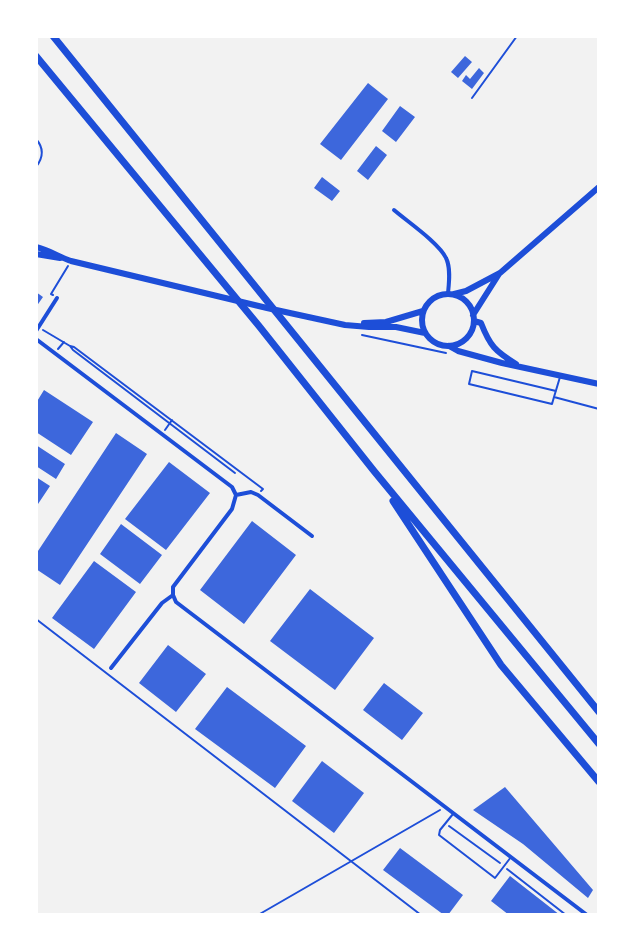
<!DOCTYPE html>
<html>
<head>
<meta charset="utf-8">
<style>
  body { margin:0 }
  #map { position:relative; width:635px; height:951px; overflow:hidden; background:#f2f2f2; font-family:"Exo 2",sans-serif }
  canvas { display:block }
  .frame { position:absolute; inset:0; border:38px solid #fff; pointer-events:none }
</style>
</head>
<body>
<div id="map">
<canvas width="635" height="951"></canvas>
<div class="frame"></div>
</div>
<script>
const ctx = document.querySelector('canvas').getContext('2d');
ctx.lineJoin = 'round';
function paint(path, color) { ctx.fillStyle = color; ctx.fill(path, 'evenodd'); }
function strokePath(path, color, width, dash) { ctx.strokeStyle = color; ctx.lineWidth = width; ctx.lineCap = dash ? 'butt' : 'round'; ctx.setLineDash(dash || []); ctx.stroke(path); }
paint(new Path2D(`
  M 465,56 L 472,62 L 458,78 L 451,72 Z
  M 479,68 L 484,73 L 472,89 L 462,81 L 466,75 L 470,79 Z
  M 368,83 L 388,99 L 341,160 L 320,144 Z
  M 400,106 L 415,117 L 396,142 L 382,131 Z
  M 376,146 L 387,155 L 368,180 L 357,171 Z
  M 322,177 L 340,191 L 332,201 L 314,188 Z
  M 36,292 L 43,297 L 36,307 Z
  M 44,390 L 93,422 L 71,455 L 36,432 L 36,403 Z
  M 116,433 L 147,454 L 60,585 L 36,569 L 36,554 Z
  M 36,445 L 65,464 L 56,479 L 36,466 Z
  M 169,462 L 210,493 L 166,550 L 125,519 Z
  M 36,477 L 50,486 L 36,507 Z
  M 252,521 L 296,555 L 244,624 L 200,590 Z
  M 121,524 L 162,555 L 140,584 L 100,554 Z
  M 94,561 L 136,592 L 94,649 L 52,618 Z
  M 310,589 L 374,638 L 335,690 L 270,641 Z
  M 168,645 L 206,674 L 176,712 L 139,683 Z
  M 384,683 L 423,713 L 402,740 L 363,710 Z
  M 227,687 L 306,746 L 275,788 L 195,729 Z
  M 322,761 L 364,793 L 334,833 L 292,801 Z
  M 505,787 L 593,890 L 588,898 L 523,844 L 473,810 Z
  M 400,848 L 463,895 L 448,915 L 444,915 L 383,870 Z
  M 510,876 L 560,915 L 509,915 L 491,901 Z`), '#3d67dc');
strokePath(new Path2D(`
  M 472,98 L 517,36
  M 53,295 L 51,294 L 68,266
  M 43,330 L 70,346 L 74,347 L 263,489 L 261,491
  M 362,335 L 446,353
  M 70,346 L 73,350 L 235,473
  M 58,349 L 64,342
  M 165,430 L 172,420
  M 36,619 L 421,915
  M 449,826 L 500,863
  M 507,869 L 566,915
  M 258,915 L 440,810`), '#1d4ed8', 2);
strokePath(new Path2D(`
  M 36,139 C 44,148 43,158 36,167
  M 560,377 L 554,397 L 599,409
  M 554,397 L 552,404 L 469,384 L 472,371 L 556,391
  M 453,814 L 440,830 L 439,835 L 495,878 L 511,857`), '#1d4ed8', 2);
strokePath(new Path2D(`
  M 394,210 C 408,222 439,243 446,258 C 451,268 449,283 448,293
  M 36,331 L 57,298
  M 36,339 L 232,487 L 236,495 L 232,509 L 173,587 L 173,595 L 176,602 L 587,915
  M 236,495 L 251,492 L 258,495 L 312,536
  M 111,668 L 162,603 L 173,595`), '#1d4ed8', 4);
strokePath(new Path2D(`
  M 36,247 C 49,250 59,257 71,261 L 267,308 L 345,325 L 369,327 L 396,327 L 425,333
  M 36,254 L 60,258
  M422 320a26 26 0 1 1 52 0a26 26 0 1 1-52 0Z
  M 454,294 L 466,291 L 500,273 L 599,187
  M 473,315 L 499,274
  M 474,321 L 481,323 C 490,346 495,351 516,364
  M 364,323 L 386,322 L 423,311
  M 449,346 L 458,351 L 502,363 L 599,384`), '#1d4ed8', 6);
strokePath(new Path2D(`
  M 53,36 L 599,712
  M 36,56 L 259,326 L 374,471 L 599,744
  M 393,501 L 501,665 L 599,782`), '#1d4ed8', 7);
</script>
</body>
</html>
